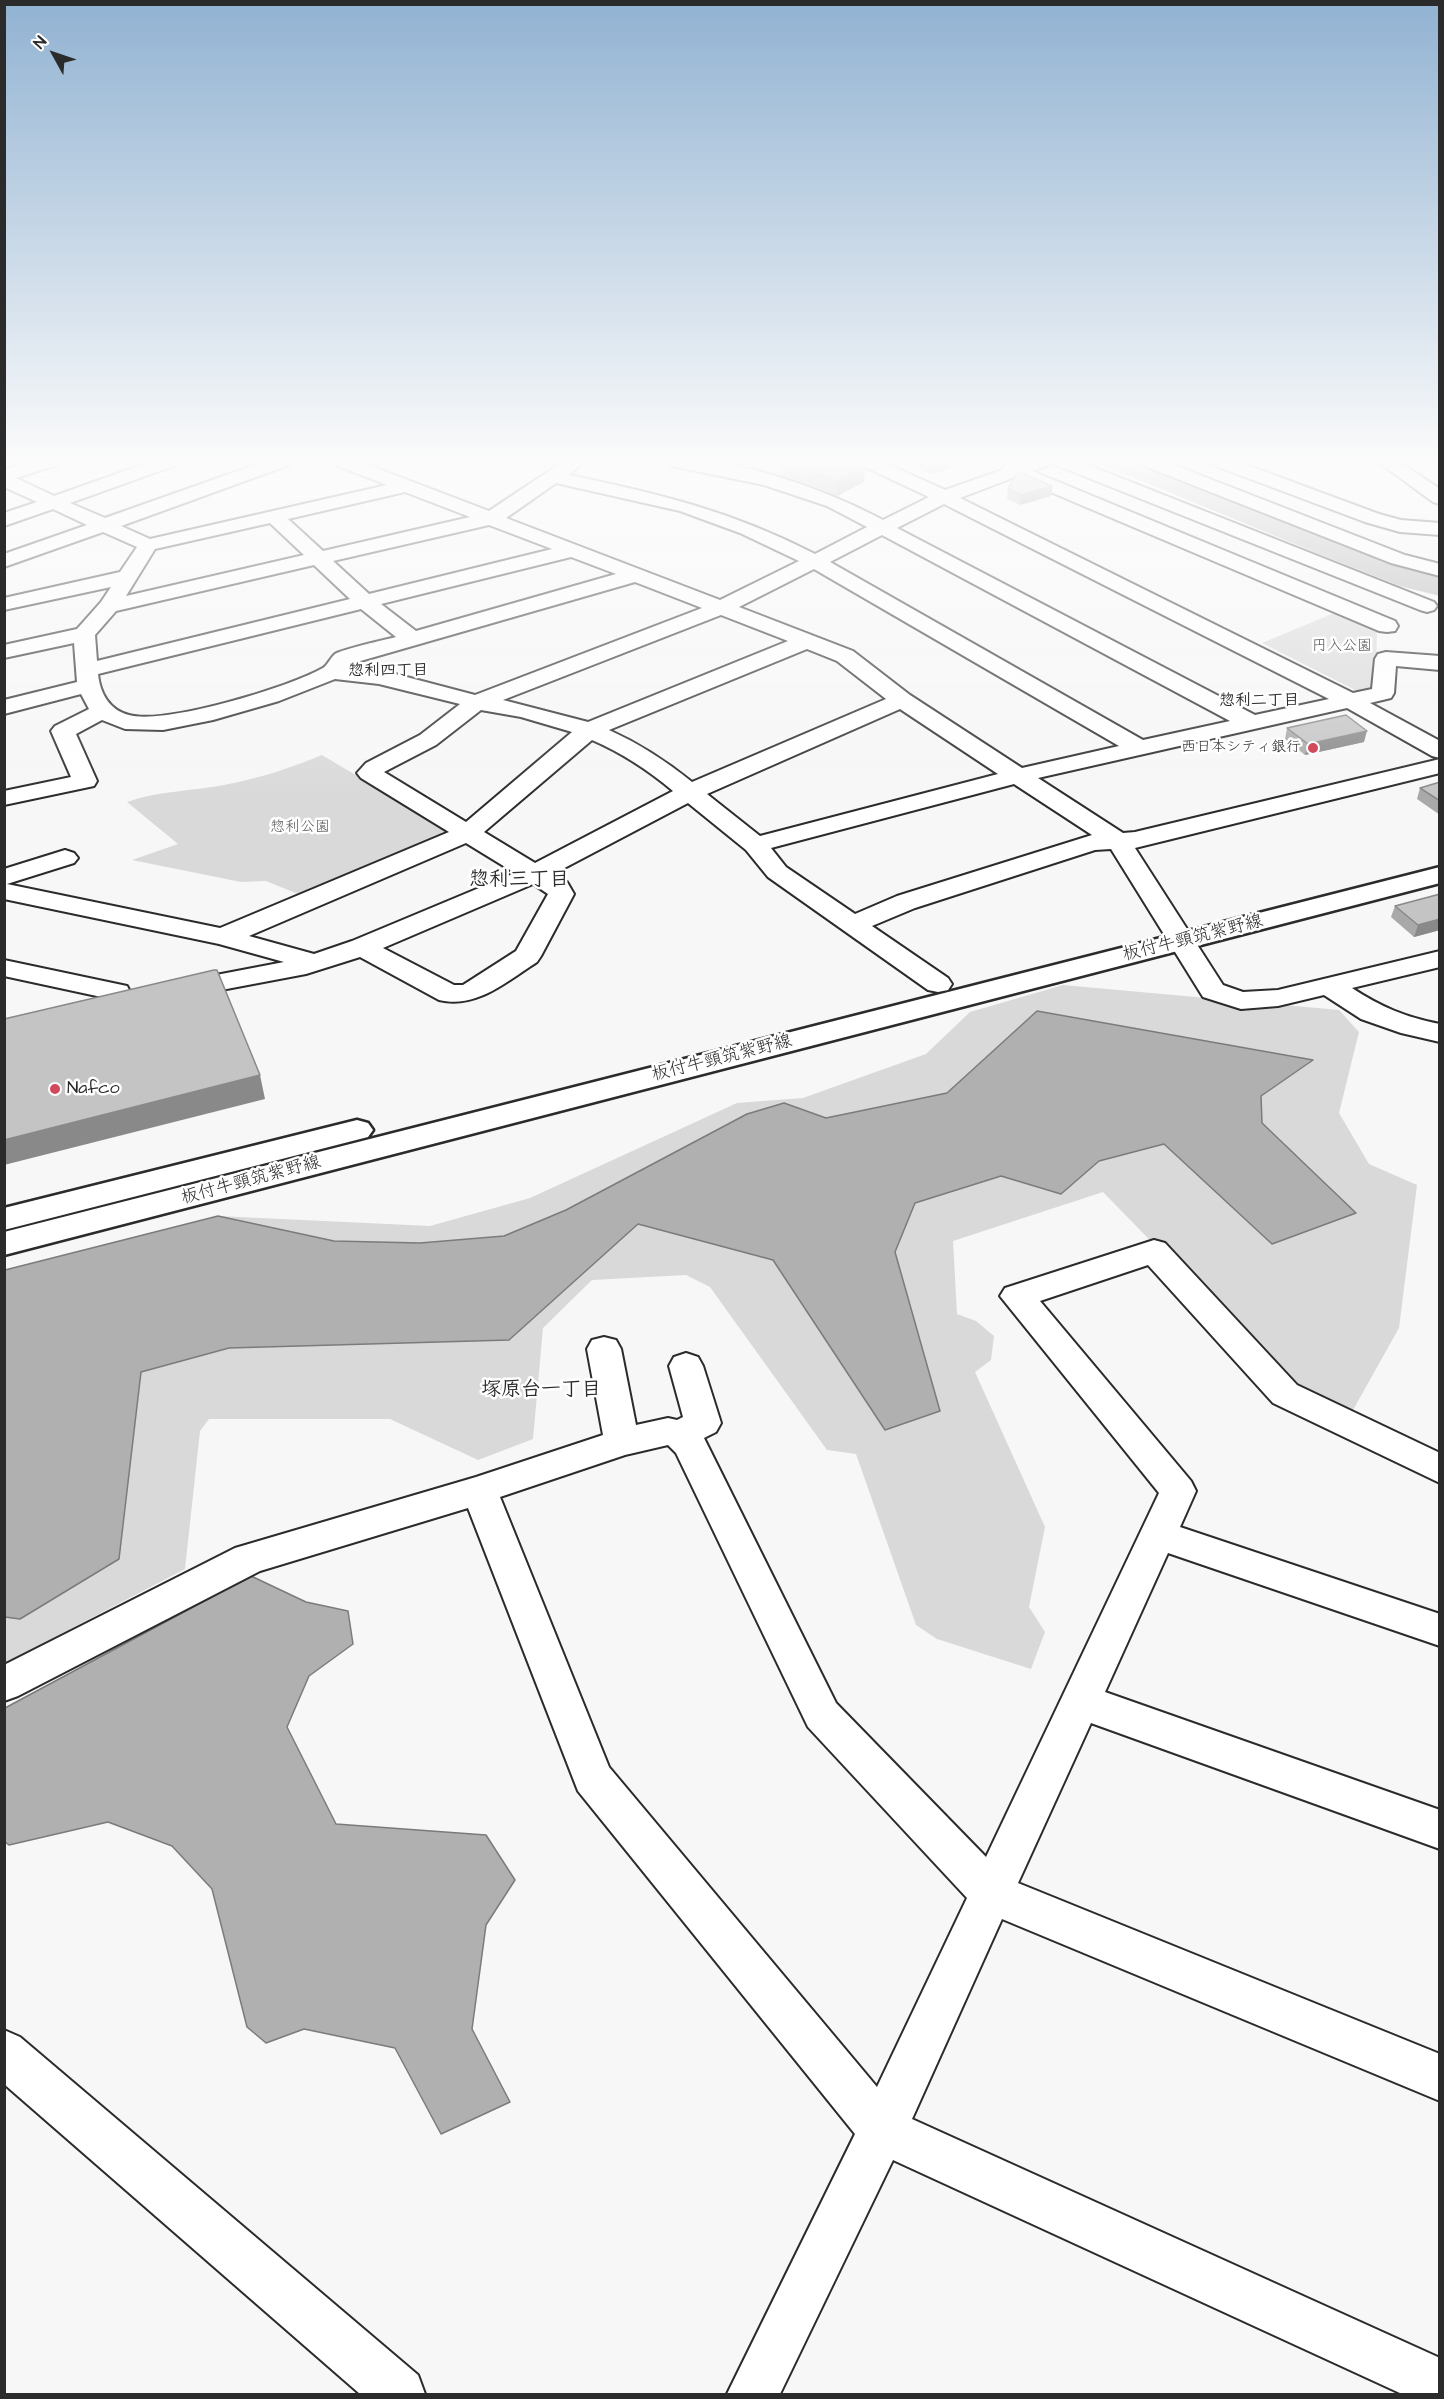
<!DOCTYPE html>
<html>
<head>
<meta charset="utf-8">
<style>
  body { margin:0 }
  #map { position:relative; width:1444px; height:2399px; overflow:hidden; background:#f7f7f7; font-family:"Architects Daughter",sans-serif }
  canvas { display:block }
  .frame { position:absolute; inset:0; border:6px solid #2b2b2b; pointer-events:none }
  .north { position:absolute; left:24px; top:24px; width:60px; height:60px; -webkit-text-stroke:4px #fff; paint-order:stroke; rotate:310deg; font-size:16px; font-weight:700; line-height:24px; text-align:center; color:#2b2b2b }
  .north::after { content:''; display:block; margin:auto; width:21px; height:27px; background:#2b2b2b; clip-path:polygon(50% 0,100% 100%,50% 72%,0 100%) }
</style>
</head>
<body>
<div id="map">
<canvas width="1444" height="2399"></canvas>
<div class="frame"></div>
<div class="north">N</div>
</div>
<script>
const ctx = document.querySelector('canvas').getContext('2d');
ctx.lineJoin = 'round';
function paint(path, color) { ctx.fillStyle = color; ctx.fill(path, 'evenodd'); }
function strokePath(path, color, width, dash) { ctx.strokeStyle = color; ctx.lineWidth = width; ctx.lineCap = dash ? 'butt' : 'round'; ctx.setLineDash(dash || []); ctx.stroke(path); }
function drawText(font, color, halo, rows, align = 'center') {
  ctx.font = font + ' "Architects Daughter","Klee One",sans-serif'; ctx.lineWidth = 5; ctx.setLineDash([]); ctx.textBaseline = 'middle'; ctx.strokeStyle = halo; ctx.fillStyle = color; for (const [text, x, y, turn = 0] of rows) {
    ctx.save(); ctx.translate(x, y); ctx.rotate((+turn || 0) * Math.PI / 180); ctx.textAlign = isNaN(turn) ? turn : align; if (halo) ctx.strokeText(text, 0, 0); ctx.fillText(text, 0, 0); ctx.restore();
  }
}
paint(new Path2D(`
  M 1339,611 L 1377,627 L 1376,688 L 1359,692 L 1262,643 Z
  M 322,755 L 450,831 L 447,836 L 298,894 L 266,881 L 241,882 L 132,860 L 178,844 L 127,802 C 158,791 192,791 224,785 C 257,779 291,768 322,755 Z
  M 1063,985 L 1339,1010 L 1359,1032 L 1339,1113 L 1369,1164 L 1417,1185 L 1399,1328 L 1353,1410 L 1290,1384 L 1103,1192 L 953,1241 L 957,1314 L 976,1321 L 994,1336 L 991,1360 L 975,1372 L 1045,1527 L 1029,1607 L 1045,1632 L 1031,1669 L 937,1639 L 916,1625 L 856,1454 L 827,1450 L 710,1287 L 686,1275 L 592,1280 L 543,1328 L 533,1439 L 478,1460 L 390,1419 L 209,1419 L 200,1431 L 185,1569 L 5,1663 L 5,1617 L 20,1619 L 119,1558 L 141,1372 L 229,1348 L 509,1340 L 638,1224 L 773,1260 L 885,1430 L 940,1411 L 895,1252 L 915,1203 L 1001,1176 L 1061,1194 L 1099,1161 L 1164,1144 L 1272,1244 L 1355,1213 L 1262,1123 L 1261,1096 L 1312,1061 L 1037,1011 L 947,1093 L 826,1118 L 784,1103 L 747,1114 L 566,1210 L 504,1236 L 420,1243 L 334,1241 L 218,1216 L 430,1226 L 530,1198 L 737,1103 L 803,1098 L 926,1054 L 970,1012 Z`), '#d9d9d9');
const water = new Path2D(`
  M 1037,1011 L 1313,1060 L 1261,1096 L 1262,1123 L 1356,1213 L 1272,1244 L 1164,1144 L 1099,1161 L 1061,1194 L 1001,1176 L 915,1203 L 895,1252 L 940,1411 L 885,1430 L 773,1260 L 638,1224 L 509,1340 L 229,1348 L 141,1372 L 119,1559 L 20,1619 L 5,1617 L 5,1270 L 218,1216 L 334,1241 L 420,1243 L 504,1236 L 566,1210 L 747,1114 L 784,1103 L 826,1118 L 947,1093 Z
  M 251,1576 L 306,1602 L 348,1611 L 353,1644 L 309,1676 L 287,1727 L 336,1824 L 486,1835 L 515,1880 L 486,1925 L 472,2029 L 510,2102 L 441,2134 L 395,2048 L 304,2029 L 266,2043 L 247,2027 L 212,1889 L 172,1846 L 108,1822 L 9,1845 L 5,1842 L 5,1708 Z`);
paint(water, '#b0b0b0');
strokePath(water, '#7b7b7b', 1.5);
paint(new Path2D(`
  M 1104,461 L 1142,461 L 1341,542 L 1440,577 L 1440,596 L 1400,586 L 1319,554 L 1108,467 Z`), '#b0b0b0');
const minor = new Path2D(`
  M 33,461 L 59,461 L 57,465 L 16,478 L 54,496 L 153,461 L 178,461 L 176,465 L 70,503 L 105,518 L 266,461 L 291,461 L 289,465 L 121,526 L 150,539 L 387,485 L 335,465 L 333,461 L 358,461 L 489,511 L 564,461 L 576,461 L 580,465 L 569,475 C 660,494 731,511 815,554 L 867,527 L 827,506 L 764,485 L 677,467 L 670,465 L 668,461 C 734,455 824,489 883,520 L 929,497 L 867,468 L 852,465 L 850,461 L 881,461 L 945,490 L 1002,470 L 1004,465 L 1027,461 L 1052,461 L 1050,465 L 1032,471 L 1395,621 L 1398,626 L 1395,631 L 1387,632 L 1379,631 L 1015,477 L 960,498 L 1353,693 L 1372,689 L 1375,659 L 1378,654 L 1386,652 L 1440,656 L 1440,670 L 1396,666 L 1394,693 L 1391,698 L 1370,703 L 1440,741 L 1440,758 L 1432,756 L 1347,708 L 1038,778 L 1123,833 L 1135,832 L 1440,759 L 1440,773 L 1135,848 L 1223,985 L 1243,992 L 1278,990 L 1440,951 L 1440,967 L 1352,988 C 1381,1007 1405,1017 1440,1024 L 1440,1042 L 1401,1033 L 1361,1019 L 1324,995 L 1278,1006 L 1241,1009 L 1203,997 L 1111,849 L 1095,850 L 915,908 L 872,926 L 948,978 L 952,984 L 948,990 L 938,992 L 928,990 L 768,877 L 746,850 L 688,803 L 553,874 L 567,882 L 574,894 L 541,956 L 537,962 C 507,981 477,1009 439,1000 L 360,957 L 306,974 L 179,998 L 169,996 L 165,990 L 169,984 L 284,962 L 219,944 L 4,899 L 4,869 L 65,850 L 74,853 L 78,858 L 74,863 L 7,884 L 220,928 L 449,832 L 361,778 L 357,773 L 366,763 L 420,735 L 460,704 L 379,684 L 335,679 L 279,701 L 213,720 L 163,730 L 125,729 L 102,720 L 76,734 L 97,781 L 94,786 L 4,805 L 4,791 L 71,777 L 51,731 L 55,726 L 89,709 L 81,694 L 4,714 L 4,700 L 77,682 L 74,643 L 4,658 L 4,645 L 77,629 L 101,602 L 111,587 L 4,610 L 4,598 L 120,572 L 137,547 L 103,532 L 4,567 L 4,554 L 87,525 L 53,509 L 4,526 L 4,513 L 37,502 L 4,487 L 4,470 ZM 556,483 L 680,511 L 740,533 L 799,561 L 720,600 L 506,518 ZM 405,492 L 470,517 L 323,551 L 288,519 ZM 944,504 L 1329,699 L 1255,715 L 897,528 ZM 270,523 L 304,555 L 126,596 L 155,549 ZM 489,525 L 552,549 L 369,594 L 333,561 ZM 882,535 L 1230,721 L 1143,740 L 830,562 ZM 571,557 L 616,574 L 416,631 L 381,604 ZM 314,565 L 350,599 L 97,661 L 95,635 L 116,611 ZM 814,569 L 1119,746 L 1022,768 L 910,695 L 853,651 L 739,607 ZM 635,582 L 702,608 L 475,695 L 380,670 L 348,667 L 350,664 ZM 361,609 L 396,637 C 384,640 343,649 335,654 C 330,658 328,665 323,668 C 290,687 165,725 129,715 C 109,710 100,693 98,674 ZM 721,615 L 788,641 L 588,722 L 503,700 ZM 807,649 L 837,661 L 886,699 L 692,782 C 666,761 640,744 609,730 ZM 900,709 L 998,774 L 760,836 L 707,794 ZM 481,710 L 521,717 L 572,732 L 466,822 L 384,772 L 436,745 ZM 592,740 C 622,753 648,770 673,791 L 535,863 L 484,832 ZM 1014,784 L 1092,835 L 897,896 L 855,914 L 786,867 L 771,848 ZM 466,843 L 515,873 L 352,941 L 314,954 L 249,936 ZM 533,884 L 548,894 L 516,951 L 463,985 L 454,985 L 383,948 Z
  M 1054,461 L 1078,461 L 1434,602 L 1437,606 L 1434,610 L 1427,612 L 1420,610 L 1056,465 Z
  M 1140,461 L 1164,461 L 1405,555 L 1440,564 L 1440,576 L 1391,563 L 1142,465 Z
  M 1211,461 L 1236,461 L 1379,514 L 1401,520 L 1440,523 L 1440,535 L 1400,532 L 1365,522 L 1213,465 Z
  M 1377,461 L 1398,461 L 1440,489 L 1440,504 L 1433,502 Z
  M 4,960 L 127,986 L 135,1001 L 131,1007 L 121,1009 L 111,1007 L 106,998 L 4,976 Z
  M 1154,1240 L 1165,1243 L 1297,1385 L 1440,1453 L 1440,1483 L 1273,1403 L 1148,1265 L 1040,1301 L 1191,1481 L 1196,1491 L 1180,1527 L 1440,1614 L 1440,1646 L 1168,1553 L 1105,1692 L 1440,1810 L 1440,1849 L 1091,1723 L 1018,1883 L 1440,2054 L 1440,2101 L 1002,1919 L 912,2119 L 1440,2358 L 1440,2394 L 1402,2394 L 893,2160 L 780,2394 L 727,2394 L 855,2134 L 578,1791 L 468,1508 L 260,1571 L 18,1696 L 4,1701 L 4,1665 L 235,1548 L 476,1477 L 603,1435 L 587,1349 L 592,1340 L 604,1337 L 616,1340 L 621,1349 L 636,1425 L 668,1418 L 677,1420 L 683,1417 L 669,1366 L 674,1357 L 686,1353 L 698,1357 L 703,1366 L 721,1423 L 716,1432 L 704,1438 L 836,1703 L 986,1857 L 1159,1493 L 1000,1296 L 1005,1288 ZM 668,1445 L 676,1453 L 808,1727 L 967,1898 L 877,2087 L 609,1767 L 500,1497 L 625,1455 Z
  M 4,2030 L 20,2037 L 418,2375 L 425,2394 L 360,2394 L 4,2084 Z`);
const major = new Path2D(`
  M 1440,867 L 1440,883 L 4,1255 L 4,1232 Z
  M 357,1120 L 368,1123 L 373,1130 L 368,1137 L 4,1230 L 4,1208 Z`);
strokePath(minor, '#2b2b2b', 4);
strokePath(major, '#2b2b2b', 5);
paint(minor, '#fff');
paint(major, '#fff');
paint(new Path2D(`
  M 781,461 L 864,482 L 837,496 L 781,475 Z
  M 903,461 L 970,461 L 932,474 Z
  M 1052,486 L 1051,496 L 1020,505 L 1007,499 L 1008,489 Z
  M 1287,728 L 1364,742 L 1305,755 L 1285,739 Z
  M 1440,782 L 1440,815 L 1417,799 L 1420,788 Z
  M 1440,894 L 1440,930 L 1414,937 L 1391,917 L 1395,906 Z`), '#a9a9a9');
paint(new Path2D(`
  M 933,461 L 970,461 L 932,474 Z
  M 865,468 L 864,482 L 837,496 L 837,481 Z
  M 1052,486 L 1051,496 L 1020,505 L 1021,495 Z
  M 1367,731 L 1364,742 L 1305,755 L 1308,744 Z
  M 1440,919 L 1440,930 L 1414,937 L 1418,925 Z
  M 260,1075 L 265,1099 L 4,1165 L 4,1140 Z`), '#898989');
const building = new Path2D(`
  M 781,461 L 843,461 L 865,468 L 837,481 Z
  M 1018,471 L 1052,486 L 1021,495 L 1008,489 Z
  M 1346,715 L 1367,731 L 1308,744 L 1287,728 Z
  M 1440,782 L 1440,801 L 1420,788 Z
  M 1440,894 L 1440,919 L 1418,925 L 1395,906 Z
  M 214,970 L 217,970 L 260,1075 L 4,1140 L 4,1019 Z`);
paint(building, '#c4c4c4');
strokePath(building, '#898989', 1.5);
const sky = ctx.createLinearGradient(0, 0, 0, 796);
sky.addColorStop(0, '#91b2d2');
sky.addColorStop(0.58, '#fbfbfb');
sky.addColorStop(1, '#fbfbfb00');
ctx.fillStyle = sky;
ctx.fillRect(0, 0, 1444, 796);
for (const [x, y, r, color] of [
  [1313,748,6,"#d1495b"],
  [55,1089,6,"#d1495b"]
]) { const dot = new Path2D(); dot.arc(x, y, r, 0, 2 * Math.PI); ctx.fillStyle = color; ctx.fill(dot); strokePath(dot, '#fff', 2); }
drawText('15px', '#565656', '#fff', [
  ["円入公園",1342,647],
  ["惣利公園",300,828]
]);
drawText('15px', '#2b2b2b', '#fff', [
  ["西日本シティ銀行",1301,748]
], 'right');
drawText('bold 16px', '#2b2b2b', '#fff', [
  ["惣利四丁目",388,672],
  ["惣利二丁目",1259,702]
]);
drawText('18px', '#2b2b2b', '#fff', [
  ["板付牛頸筑紫野線",1193,939,-14],
  ["板付牛頸筑紫野線",722,1059,-14],
  ["板付牛頸筑紫野線",251,1181,-15]
]);
drawText('18px', '#2b2b2b', '#fff', [
  ["Nafco",67,1089]
], 'left');
drawText('bold 20px', '#2b2b2b', '#fff', [
  ["惣利三丁目",519,881],
  ["塚原台一丁目",541,1391]
]);
</script>
</body>
</html>
